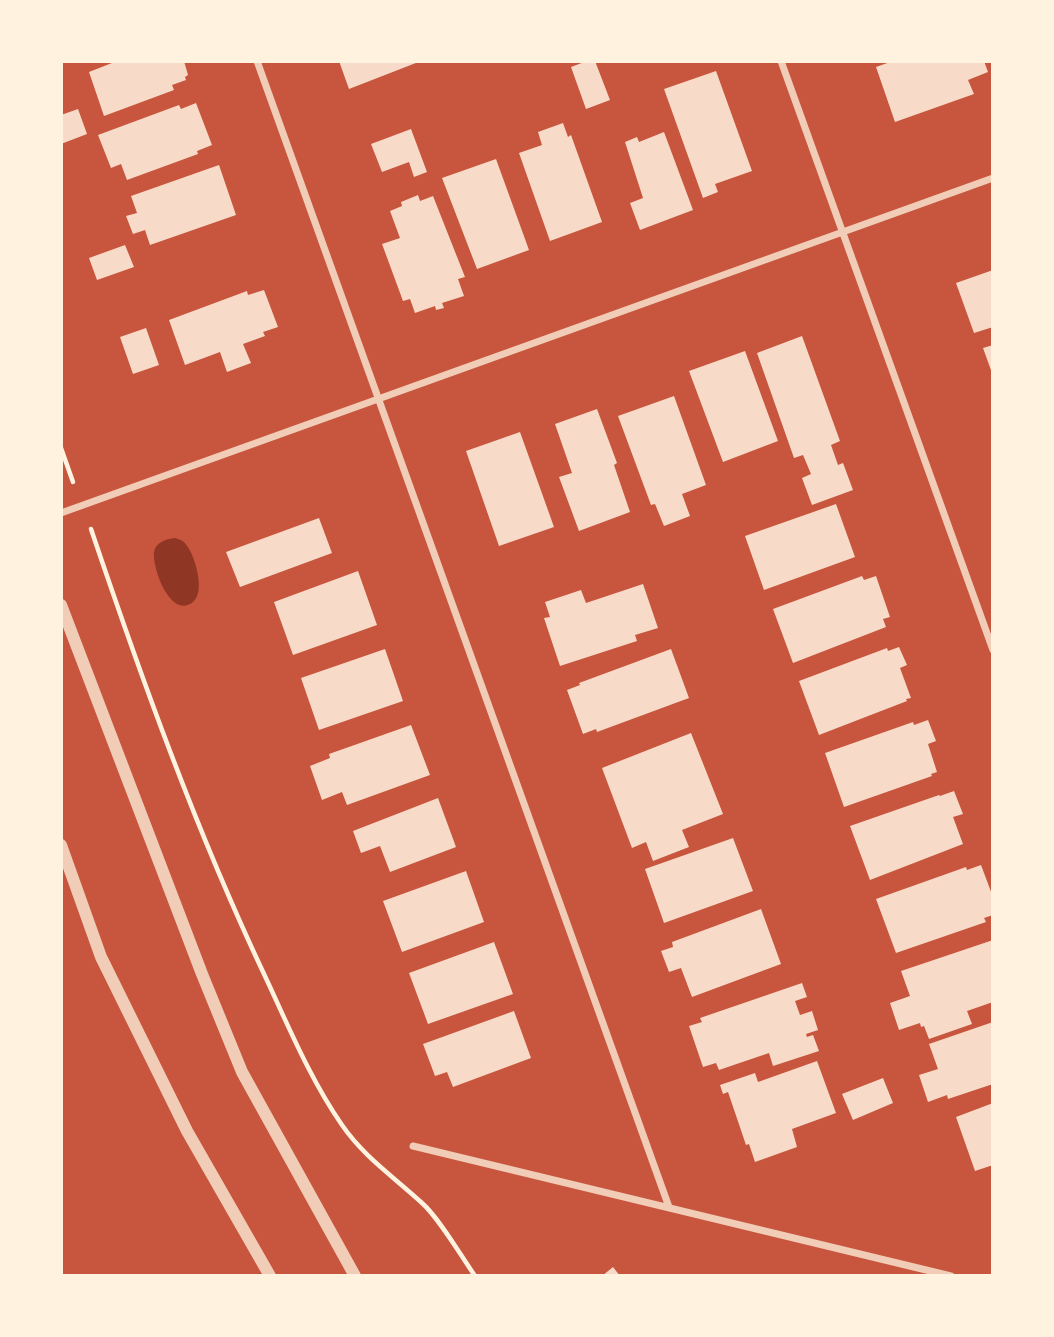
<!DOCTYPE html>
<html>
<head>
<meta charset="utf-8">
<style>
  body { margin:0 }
  #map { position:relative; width:1054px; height:1337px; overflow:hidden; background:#c8553d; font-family:"Fira Sans",sans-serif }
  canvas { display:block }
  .frame { position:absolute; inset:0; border:63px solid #fff3e0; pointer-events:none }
</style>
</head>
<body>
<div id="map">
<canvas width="1054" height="1337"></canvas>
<div class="frame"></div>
</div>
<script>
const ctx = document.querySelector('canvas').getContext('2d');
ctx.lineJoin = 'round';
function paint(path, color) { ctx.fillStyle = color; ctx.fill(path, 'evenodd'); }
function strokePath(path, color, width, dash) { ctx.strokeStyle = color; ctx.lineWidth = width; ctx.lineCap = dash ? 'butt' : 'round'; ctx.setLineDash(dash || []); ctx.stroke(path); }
paint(new Path2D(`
  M 175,538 C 178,539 182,540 184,542 C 195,553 206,592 193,602 C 170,620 152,567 154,552 C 156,542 166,539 175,538 Z`), '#8f3625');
paint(new Path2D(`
  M 117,61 L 184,61 L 188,75 L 185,77 L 186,80 L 172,85 L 174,90 L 104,116 L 89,72 Z
  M 339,61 L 421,61 L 349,89 Z
  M 587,61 L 595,61 L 610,100 L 586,109 L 571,67 Z
  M 893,61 L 984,61 L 988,72 L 968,80 L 974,94 L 895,122 L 876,67 Z
  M 716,71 L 752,171 L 715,184 L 718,192 L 703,198 L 664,89 Z
  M 196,103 L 212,145 L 197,151 L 198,154 L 127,180 L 121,164 L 111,168 L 98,135 L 179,105 L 181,109 Z
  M 78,109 L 87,134 L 61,144 L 61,115 Z
  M 563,123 L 568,137 L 571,135 L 602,222 L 550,241 L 519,153 L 542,145 L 538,132 Z
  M 411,129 L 427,172 L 414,177 L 409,162 L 382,172 L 371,144 Z
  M 664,132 L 693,210 L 640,230 L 630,203 L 643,198 L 625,142 L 637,137 L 639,142 Z
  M 496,159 L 529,250 L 477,269 L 442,178 Z
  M 219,165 L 236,215 L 150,245 L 145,230 L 133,234 L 126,216 L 137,213 L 131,196 Z
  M 418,195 L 420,201 L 433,196 L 465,277 L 458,279 L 464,296 L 442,303 L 444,308 L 436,310 L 435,306 L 415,313 L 410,299 L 403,301 L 382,244 L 400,238 L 390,211 L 402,206 L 401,202 Z
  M 125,245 L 134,267 L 97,280 L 89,258 Z
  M 993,270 L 993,327 L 974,333 L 956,283 Z
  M 264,290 L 278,327 L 263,332 L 265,336 L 243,344 L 251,363 L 227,372 L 220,352 L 185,365 L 169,320 L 247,291 L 248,295 Z
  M 146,328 L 159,365 L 133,374 L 120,337 Z
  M 802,336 L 840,441 L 831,445 L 838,465 L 843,463 L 853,490 L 812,505 L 802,478 L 811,474 L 803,455 L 794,458 L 757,353 Z
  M 993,345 L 993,373 L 992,373 L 983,348 Z
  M 745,351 L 778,441 L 723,462 L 689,371 Z
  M 674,396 L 706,485 L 682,494 L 690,516 L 664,526 L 655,504 L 651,505 L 618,416 Z
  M 597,409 L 617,463 L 614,465 L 630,512 L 579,531 L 559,477 L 572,473 L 555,424 Z
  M 520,432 L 554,527 L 499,546 L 466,451 Z
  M 836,504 L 855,557 L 764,590 L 745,536 Z
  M 319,518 L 332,553 L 240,587 L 226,552 Z
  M 358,571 L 377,625 L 293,655 L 274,602 Z
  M 862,576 L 864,580 L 876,576 L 890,617 L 883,619 L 886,627 L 793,663 L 773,609 Z
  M 643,584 L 658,628 L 635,635 L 637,641 L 560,666 L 544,618 L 550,617 L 545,602 L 581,590 L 586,603 Z
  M 899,647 L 907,665 L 900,668 L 911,698 L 906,699 L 907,701 L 819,735 L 799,681 L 887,648 L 888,651 Z
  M 385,649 L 403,701 L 319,730 L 301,678 Z
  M 671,649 L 689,698 L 597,732 L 596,729 L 583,734 L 567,690 L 580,685 L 579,683 Z
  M 928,720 L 936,741 L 928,744 L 937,772 L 931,774 L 932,776 L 844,807 L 825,753 L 913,722 L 914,725 Z
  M 411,725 L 430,775 L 347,805 L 342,792 L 322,800 L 310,766 L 330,758 L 329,754 Z
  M 691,733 L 723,814 L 682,830 L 689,847 L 653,861 L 646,842 L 632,848 L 602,768 Z
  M 954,791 L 963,814 L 953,817 L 963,844 L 870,880 L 850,826 L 939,795 L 940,796 Z
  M 438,798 L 456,847 L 390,872 L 380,846 L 361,853 L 353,831 Z
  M 733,838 L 753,891 L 664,923 L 645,869 Z
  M 981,865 L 993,897 L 993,915 L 984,918 L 986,922 L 896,953 L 876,899 L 966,867 L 967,870 Z
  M 466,871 L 484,922 L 402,952 L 383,901 Z
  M 761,909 L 781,964 L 692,997 L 681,968 L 669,972 L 661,951 L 673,947 L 672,942 Z
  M 993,940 L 993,1002 L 967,1011 L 972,1024 L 929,1039 L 924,1026 L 921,1027 L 920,1023 L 899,1030 L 890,1003 L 910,996 L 901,971 Z
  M 494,942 L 513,994 L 428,1024 L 409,973 Z
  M 802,983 L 807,997 L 795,1001 L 800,1015 L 812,1011 L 818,1030 L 806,1034 L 807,1037 L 813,1035 L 819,1051 L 773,1066 L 769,1053 L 719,1070 L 716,1063 L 703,1067 L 689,1026 L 702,1022 L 700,1018 Z
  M 514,1011 L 531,1058 L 453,1087 L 447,1072 L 435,1076 L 423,1044 Z
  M 993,1022 L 993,1084 L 948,1099 L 947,1095 L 928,1102 L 919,1075 L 938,1069 L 929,1044 Z
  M 817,1061 L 836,1113 L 792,1129 L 797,1147 L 755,1162 L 749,1144 L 746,1145 L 728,1092 L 723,1094 L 720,1085 L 755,1073 L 758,1082 Z
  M 883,1078 L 893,1103 L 853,1120 L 842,1094 Z
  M 993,1103 L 993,1165 L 975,1171 L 956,1117 Z
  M 613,1267 L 620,1276 L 602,1276 Z`), '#f7dbc8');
strokePath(new Path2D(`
  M 61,448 L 73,482
  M 91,529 C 142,680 196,830 264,974 C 288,1025 310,1079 342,1125 C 364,1157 394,1177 422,1203 C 439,1218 461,1256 475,1276`), '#fff3e0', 4.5);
strokePath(new Path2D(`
  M 257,61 L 669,1207
  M 781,61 L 993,650
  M 61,513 L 993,178
  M 413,1146 L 951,1276`), '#f1ccb7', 7);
strokePath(new Path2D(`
  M 61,605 L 202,974 L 242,1072 L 355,1276
  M 61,845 L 101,957 L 187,1131 L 270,1276`), '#f1ccb7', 12);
</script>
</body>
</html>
